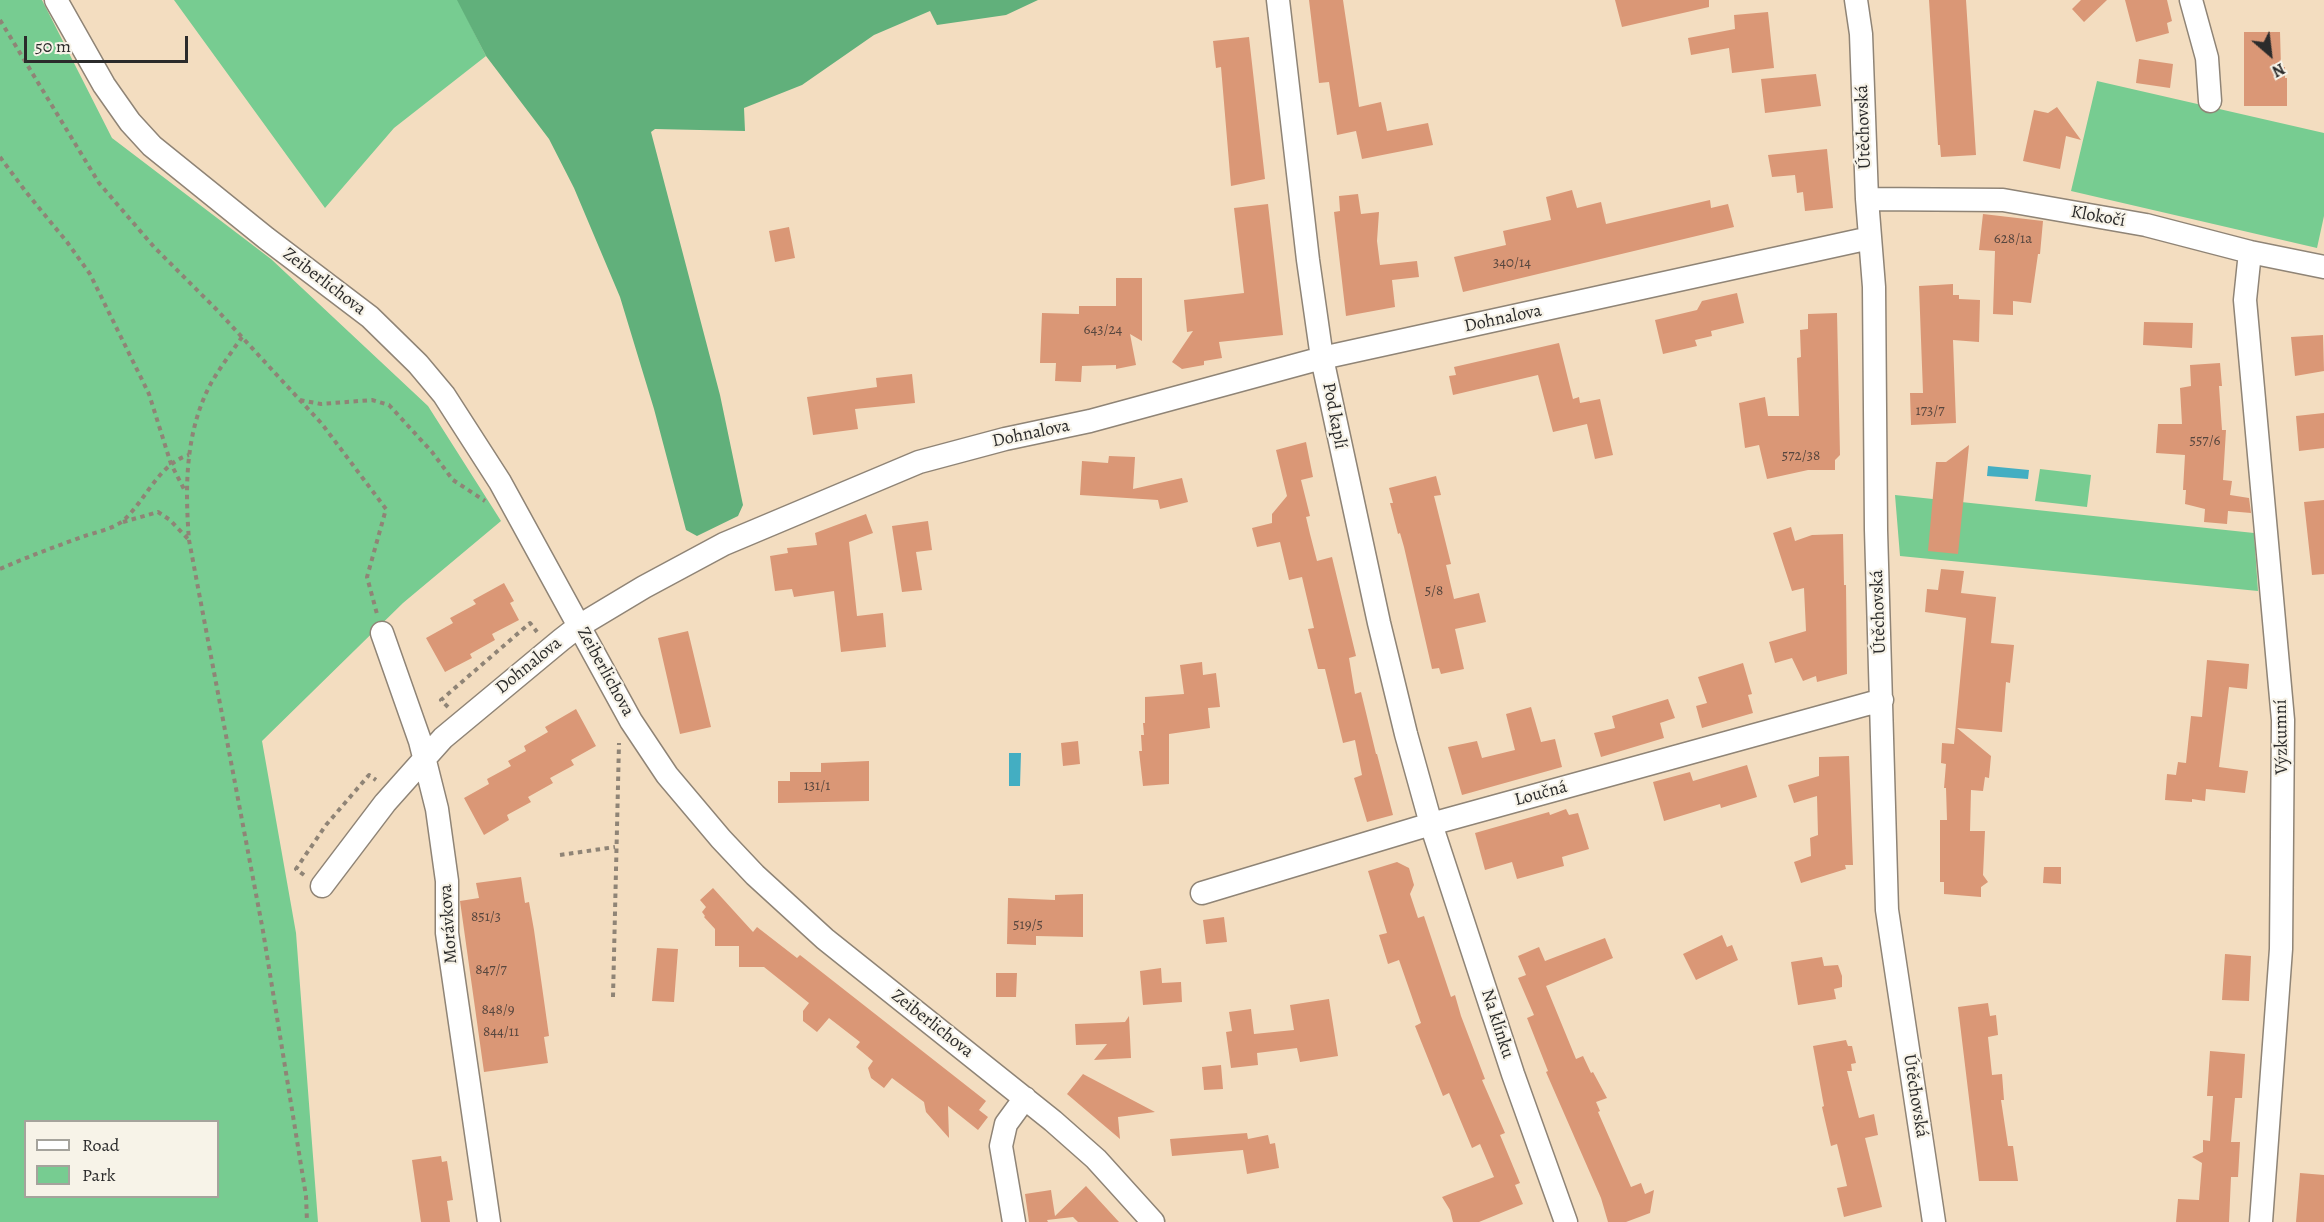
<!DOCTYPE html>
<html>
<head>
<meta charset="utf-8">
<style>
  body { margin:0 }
  #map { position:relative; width:2324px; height:1222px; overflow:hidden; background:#f3ddc0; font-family:Alegreya,serif }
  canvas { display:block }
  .legend { position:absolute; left:24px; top:1120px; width:195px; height:78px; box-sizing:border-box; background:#f7f3e8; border:2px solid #a5a39c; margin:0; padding:8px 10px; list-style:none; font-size:18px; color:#2b2b2b }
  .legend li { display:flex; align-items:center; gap:12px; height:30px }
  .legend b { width:30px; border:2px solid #a5a39c }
  .north { position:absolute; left:2240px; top:24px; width:60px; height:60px; -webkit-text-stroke:4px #f7f3e8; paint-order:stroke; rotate:152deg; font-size:16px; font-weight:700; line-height:24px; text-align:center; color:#2b2b2b }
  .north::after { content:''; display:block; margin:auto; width:21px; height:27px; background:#2b2b2b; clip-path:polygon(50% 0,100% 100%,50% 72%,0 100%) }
  .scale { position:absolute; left:24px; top:36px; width:164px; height:27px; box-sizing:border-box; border:3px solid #2b2b2b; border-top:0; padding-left:8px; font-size:18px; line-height:21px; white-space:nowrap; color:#2b2b2b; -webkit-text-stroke:4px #f7f3e8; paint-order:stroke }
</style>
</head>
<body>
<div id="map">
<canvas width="2324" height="1222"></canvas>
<ul class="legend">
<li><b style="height:8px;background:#fff"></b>Road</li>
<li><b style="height:16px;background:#77cc91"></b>Park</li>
</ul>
<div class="north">N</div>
<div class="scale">50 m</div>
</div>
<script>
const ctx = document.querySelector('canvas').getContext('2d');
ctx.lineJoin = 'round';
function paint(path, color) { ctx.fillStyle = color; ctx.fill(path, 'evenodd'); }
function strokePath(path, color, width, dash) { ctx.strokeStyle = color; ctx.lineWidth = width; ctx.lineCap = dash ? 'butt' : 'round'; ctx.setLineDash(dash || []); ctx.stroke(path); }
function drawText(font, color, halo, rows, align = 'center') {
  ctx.font = font + ' Alegreya,serif'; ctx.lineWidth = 4.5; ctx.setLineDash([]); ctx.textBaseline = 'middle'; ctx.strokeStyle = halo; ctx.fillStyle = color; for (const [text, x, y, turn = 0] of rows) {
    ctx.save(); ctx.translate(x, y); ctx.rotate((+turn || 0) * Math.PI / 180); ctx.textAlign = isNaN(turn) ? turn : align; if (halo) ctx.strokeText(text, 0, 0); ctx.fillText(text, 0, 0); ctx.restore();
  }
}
paint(new Path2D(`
  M 0,0 L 42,0 L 112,138 L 271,259 L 428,406 L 501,521 L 403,603 L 262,741 L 296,933 L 318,1222 L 0,1222 ZM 26,1122 L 218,1122 L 218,1196 L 26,1196 Z
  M 174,0 L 458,0 L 486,56 L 394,128 L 325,208 Z
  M 2097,81 L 2324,133 L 2324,216 L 2317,248 L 2071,191 Z
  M 2040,469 L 2091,475 L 2087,507 L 2035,501 Z
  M 1895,495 L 2254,533 L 2258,591 L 1900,556 Z`), '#77cc91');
paint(new Path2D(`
  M 457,0 L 1038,0 L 1006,15 L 937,25 L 930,11 L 874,35 L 802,85 L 744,108 L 745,131 L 655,129 L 651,132 L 720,395 L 743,505 L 738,516 L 697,536 L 686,530 L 654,409 L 620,297 L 574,188 L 549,139 L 486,56 Z`), '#61b07b');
paint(new Path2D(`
  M 1988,466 L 2029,470 L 2028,479 L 1987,476 Z
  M 1009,753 L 1021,753 L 1020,786 L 1009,786 Z`), '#43aec2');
paint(new Path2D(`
  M 1309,0 L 1343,0 L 1359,107 L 1381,102 L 1387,131 L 1428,123 L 1433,145 L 1362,159 L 1356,131 L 1337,135 L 1329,82 L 1319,83 Z
  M 1615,0 L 1709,0 L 1709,7 L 1622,27 Z
  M 1929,0 L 1966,0 L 1976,155 L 1941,157 L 1940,145 L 1938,145 Z
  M 2081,0 L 2107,0 L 2084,22 L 2072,9 Z
  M 2125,0 L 2167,0 L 2172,21 L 2167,23 L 2169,33 L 2136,42 Z
  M 1768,12 L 1774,68 L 1732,73 L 1729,48 L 1691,55 L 1688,38 L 1735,29 L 1734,15 Z
  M 2244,32 L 2280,32 L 2281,67 L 2285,67 L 2285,78 L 2287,78 L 2287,106 L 2244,106 Z
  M 1249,37 L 1265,179 L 1231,186 L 1221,67 L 1216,68 L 1213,41 Z
  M 2139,59 L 2173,64 L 2170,88 L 2136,83 Z
  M 1816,74 L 1821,106 L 1765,113 L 1761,79 Z
  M 2057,107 L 2081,140 L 2066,136 L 2060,169 L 2023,161 L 2034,110 L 2048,113 Z
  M 1827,149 L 1833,208 L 1805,211 L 1803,192 L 1797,193 L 1795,175 L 1772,177 L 1768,155 Z
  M 1572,190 L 1577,208 L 1601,202 L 1606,224 L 1710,200 L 1711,208 L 1728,204 L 1734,227 L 1463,292 L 1454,257 L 1506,245 L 1503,231 L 1551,220 L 1546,197 Z
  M 1358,194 L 1361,214 L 1379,212 L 1377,241 L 1380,265 L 1417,261 L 1419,277 L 1392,280 L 1395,307 L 1346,316 L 1334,212 L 1340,211 L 1339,196 Z
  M 1268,204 L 1283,335 L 1219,342 L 1222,358 L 1204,361 L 1204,365 L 1182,369 L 1172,362 L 1193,331 L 1187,332 L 1184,300 L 1244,293 L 1234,208 Z
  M 1983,214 L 2043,221 L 2040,254 L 2038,254 L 2031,303 L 2013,301 L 2013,315 L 1993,314 L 1995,251 L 1979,250 Z
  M 789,227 L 795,258 L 775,262 L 769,231 Z
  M 1116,278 L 1142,278 L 1142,341 L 1130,334 L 1136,365 L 1116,369 L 1116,365 L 1082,366 L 1081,382 L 1055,381 L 1056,363 L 1040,363 L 1042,313 L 1079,314 L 1079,306 L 1116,306 Z
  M 1953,284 L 1953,295 L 1959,295 L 1959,299 L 1980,300 L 1979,342 L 1953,340 L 1956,423 L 1911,425 L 1910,393 L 1923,393 L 1919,286 Z
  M 1737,293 L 1744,323 L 1711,331 L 1712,336 L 1695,340 L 1697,346 L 1663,354 L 1655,320 L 1697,310 L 1702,301 Z
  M 1837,313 L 1840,455 L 1835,460 L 1835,470 L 1808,470 L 1767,479 L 1759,445 L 1745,448 L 1739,403 L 1765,397 L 1768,416 L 1799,416 L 1797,358 L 1801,357 L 1800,330 L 1808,329 L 1808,314 Z
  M 2144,322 L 2193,323 L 2192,348 L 2143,345 Z
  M 2323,335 L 2324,371 L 2295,376 L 2291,337 Z
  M 1559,343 L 1573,399 L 1579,397 L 1580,403 L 1600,399 L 1613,455 L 1595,459 L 1587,424 L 1553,432 L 1538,375 L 1453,395 L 1449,376 L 1456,375 L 1454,367 Z
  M 2220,363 L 2222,386 L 2219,386 L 2222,430 L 2226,430 L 2223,480 L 2232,481 L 2230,495 L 2249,498 L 2251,513 L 2228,511 L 2227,524 L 2204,522 L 2205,509 L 2185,504 L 2186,490 L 2183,490 L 2185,455 L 2156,453 L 2158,424 L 2182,424 L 2180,388 L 2191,386 L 2190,365 Z
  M 912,374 L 915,403 L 855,409 L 858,429 L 813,435 L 807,397 L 877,387 L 876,378 Z
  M 2324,413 L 2324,448 L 2299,451 L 2296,416 Z
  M 1306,442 L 1313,477 L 1301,480 L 1310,516 L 1306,517 L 1310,534 L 1317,561 L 1332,557 L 1356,656 L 1349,658 L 1355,694 L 1361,692 L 1376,754 L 1377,754 L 1393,815 L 1367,822 L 1354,778 L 1362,775 L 1355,740 L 1343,743 L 1325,669 L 1318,669 L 1308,629 L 1314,628 L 1302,577 L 1289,580 L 1280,542 L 1257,547 L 1252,528 L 1272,523 L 1272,514 L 1287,496 L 1276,450 Z
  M 1969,445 L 1958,554 L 1928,551 L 1936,462 L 1946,462 Z
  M 1109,456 L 1135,457 L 1133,489 L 1182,478 L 1188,502 L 1160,509 L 1158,500 L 1080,495 L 1082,461 L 1108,463 Z
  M 1436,476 L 1441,495 L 1434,496 L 1451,564 L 1446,565 L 1454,599 L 1479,593 L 1486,622 L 1455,629 L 1464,669 L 1441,674 L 1439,668 L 1432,669 L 1404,547 L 1400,533 L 1398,534 L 1390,503 L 1393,503 L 1389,488 Z
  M 2324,500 L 2324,574 L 2312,575 L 2304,502 Z
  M 866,514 L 873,533 L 849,542 L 857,616 L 883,613 L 886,647 L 841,652 L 834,591 L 794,597 L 792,589 L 775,591 L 770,556 L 788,553 L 787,548 L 817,545 L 815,533 Z
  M 928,521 L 932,550 L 916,552 L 922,590 L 902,592 L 892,526 Z
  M 1791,527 L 1795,541 L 1812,535 L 1843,534 L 1844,585 L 1846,585 L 1847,674 L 1817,682 L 1816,676 L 1803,681 L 1792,658 L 1775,663 L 1769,642 L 1806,631 L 1804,588 L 1792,591 L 1773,533 Z
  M 1941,569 L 1964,571 L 1961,593 L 1996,597 L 1991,643 L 2014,645 L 2010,683 L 2006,682 L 2002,732 L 1957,728 L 1991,756 L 1989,778 L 1985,777 L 1983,791 L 1971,790 L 1970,831 L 1985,831 L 1983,875 L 1988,882 L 1981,887 L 1981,897 L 1944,894 L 1944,882 L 1940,882 L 1940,820 L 1947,820 L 1946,788 L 1944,788 L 1946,764 L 1941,763 L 1942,743 L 1954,744 L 1966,618 L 1925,612 L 1927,589 L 1938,590 Z
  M 504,583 L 514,601 L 510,603 L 519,620 L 492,634 L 495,640 L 470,654 L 472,658 L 445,672 L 426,638 L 453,623 L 450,618 L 476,604 L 473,600 Z
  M 688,631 L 711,727 L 680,734 L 658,638 Z
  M 2207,660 L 2249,664 L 2247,689 L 2229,687 L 2219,767 L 2248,771 L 2245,793 L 2206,789 L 2205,801 L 2192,799 L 2192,802 L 2165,800 L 2167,774 L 2176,775 L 2178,762 L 2186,763 L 2191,716 L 2202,717 Z
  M 1202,662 L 1203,675 L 1216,673 L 1220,707 L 1208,708 L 1210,728 L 1169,734 L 1169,784 L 1143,786 L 1139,751 L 1142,751 L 1141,735 L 1144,735 L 1143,723 L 1145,723 L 1145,697 L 1184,694 L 1180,665 Z
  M 1743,663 L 1752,694 L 1748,695 L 1753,713 L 1702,728 L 1696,706 L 1707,703 L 1698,677 Z
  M 1668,699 L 1675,718 L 1660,723 L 1664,738 L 1601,757 L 1594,733 L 1615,728 L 1612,716 Z
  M 1531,707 L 1541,742 L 1555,739 L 1562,767 L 1462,795 L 1448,747 L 1477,741 L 1482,758 L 1515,750 L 1506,714 Z
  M 576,709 L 596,746 L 571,760 L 574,765 L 550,778 L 553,783 L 528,797 L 531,802 L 507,815 L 509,820 L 484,835 L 464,798 L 489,784 L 487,779 L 511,766 L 508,761 L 526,751 L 524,746 L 548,732 L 545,727 Z
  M 1078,741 L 1080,764 L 1063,766 L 1061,743 Z
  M 1849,756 L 1853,865 L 1845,865 L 1846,869 L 1801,883 L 1794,862 L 1811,856 L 1810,838 L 1818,835 L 1817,796 L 1794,803 L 1788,785 L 1819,776 L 1819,757 Z
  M 869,761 L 869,801 L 778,803 L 778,781 L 790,781 L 790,772 L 821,772 L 821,763 Z
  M 1747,765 L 1757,797 L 1721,808 L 1720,804 L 1664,821 L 1653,782 L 1690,772 L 1693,781 Z
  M 1566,809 L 1569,815 L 1578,813 L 1589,849 L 1562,857 L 1564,866 L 1517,879 L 1512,862 L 1485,870 L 1475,833 L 1549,812 L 1550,815 Z
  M 1397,862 L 1409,868 L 1414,885 L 1410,894 L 1418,918 L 1424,916 L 1451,997 L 1455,995 L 1461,1016 L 1485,1079 L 1482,1080 L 1505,1133 L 1500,1135 L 1520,1183 L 1515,1185 L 1523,1204 L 1479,1222 L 1453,1222 L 1450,1210 L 1442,1197 L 1494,1177 L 1480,1144 L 1472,1148 L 1449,1093 L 1443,1096 L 1415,1026 L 1421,1023 L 1399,960 L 1388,964 L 1379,935 L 1387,933 L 1368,871 Z
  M 2044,867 L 2061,867 L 2061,884 L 2043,883 Z
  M 521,877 L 525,903 L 529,902 L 534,930 L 549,1036 L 544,1037 L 548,1063 L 484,1072 L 460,901 L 479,898 L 476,883 Z
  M 713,888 L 753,932 L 757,927 L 797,958 L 800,955 L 986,1101 L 979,1110 L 988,1117 L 978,1130 L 948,1106 L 949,1138 L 926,1112 L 924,1102 L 892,1078 L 884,1088 L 871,1078 L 868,1068 L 873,1061 L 856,1047 L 860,1042 L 829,1018 L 817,1032 L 803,1021 L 803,1011 L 809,1003 L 764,967 L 739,967 L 739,946 L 715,946 L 715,929 L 704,917 L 705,916 L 702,912 L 706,907 L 700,900 Z
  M 1083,894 L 1083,937 L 1036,936 L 1036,945 L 1007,944 L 1008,898 L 1055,900 L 1055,895 Z
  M 1224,917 L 1227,942 L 1206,944 L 1203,920 Z
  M 1722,935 L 1727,947 L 1732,945 L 1738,960 L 1696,980 L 1683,954 Z
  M 1605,938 L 1613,958 L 1546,986 L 1576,1059 L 1583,1056 L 1591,1073 L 1593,1072 L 1607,1098 L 1596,1102 L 1600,1111 L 1598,1112 L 1631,1187 L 1641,1183 L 1645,1194 L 1654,1190 L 1650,1213 L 1626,1222 L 1608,1222 L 1601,1198 L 1546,1072 L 1548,1071 L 1527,1018 L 1534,1015 L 1518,978 L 1526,975 L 1518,956 L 1539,947 L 1545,961 Z
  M 657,948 L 678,949 L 674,1002 L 652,1001 Z
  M 2225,954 L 2251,956 L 2249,1001 L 2222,1000 Z
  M 1822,957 L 1824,966 L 1838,965 L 1842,976 L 1842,987 L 1834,989 L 1836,999 L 1798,1005 L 1791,962 Z
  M 1161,968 L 1162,983 L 1181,982 L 1182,1002 L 1143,1005 L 1140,971 Z
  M 996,973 L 1017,973 L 1016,997 L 996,997 Z
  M 1329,999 L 1338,1056 L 1300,1062 L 1297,1048 L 1257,1053 L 1258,1065 L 1231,1068 L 1226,1032 L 1232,1031 L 1229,1012 L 1251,1009 L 1254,1034 L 1294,1030 L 1290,1005 Z
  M 1988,1003 L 1990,1016 L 1996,1015 L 1998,1035 L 1988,1037 L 1992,1075 L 2002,1074 L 2004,1100 L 2001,1100 L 2008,1146 L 2013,1146 L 2018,1181 L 1979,1181 L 1958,1007 Z
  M 1129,1016 L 1131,1058 L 1094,1060 L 1107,1044 L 1076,1045 L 1075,1024 L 1125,1022 Z
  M 1846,1040 L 1848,1046 L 1852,1046 L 1856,1063 L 1851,1064 L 1852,1071 L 1847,1071 L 1859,1118 L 1874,1114 L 1878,1135 L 1865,1138 L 1882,1207 L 1844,1217 L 1837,1188 L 1847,1186 L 1837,1144 L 1831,1146 L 1822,1107 L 1824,1106 L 1813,1046 Z
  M 2210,1051 L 2245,1054 L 2242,1098 L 2235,1098 L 2231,1142 L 2240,1142 L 2238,1177 L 2231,1177 L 2229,1222 L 2176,1222 L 2178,1199 L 2199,1200 L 2202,1163 L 2192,1157 L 2203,1152 L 2203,1140 L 2210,1141 L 2213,1096 L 2207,1096 Z
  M 1221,1065 L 1223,1089 L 1204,1090 L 1202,1067 Z
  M 1083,1074 L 1155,1112 L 1118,1117 L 1120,1139 L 1067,1094 Z
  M 1247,1133 L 1248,1139 L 1268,1135 L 1270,1144 L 1275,1143 L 1279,1168 L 1247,1174 L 1243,1150 L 1172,1156 L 1170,1139 Z
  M 441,1156 L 442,1162 L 447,1161 L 453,1200 L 447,1201 L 450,1222 L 421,1222 L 412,1160 Z
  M 2300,1173 L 2324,1175 L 2324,1222 L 2296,1222 Z
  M 1086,1186 L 1119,1222 L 1078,1222 L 1073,1217 L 1047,1220 L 1048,1222 L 1029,1222 L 1025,1194 L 1051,1190 L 1055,1216 Z`), '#da9776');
const minor = new Path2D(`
  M 56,0 L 104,85 L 130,122 L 152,146 L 266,238 L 370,317 L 418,364 L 444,395 L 500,482 L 631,721 L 667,775 L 721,839 L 755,875 L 825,939 L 1053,1121 L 1096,1159 L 1153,1222
  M 1278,0 L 1308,260 L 1322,358 L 1379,623 L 1406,734 L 1431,824 L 1513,1074 L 1566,1222
  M 1856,0 L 1861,34 L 1867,199 L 1874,287 L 1876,530 L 1887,910 L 1934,1222
  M 2191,0 L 2207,58 L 2210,101
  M 1867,199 L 2003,200 L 2146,225 L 2250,252 L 2324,267
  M 2250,252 L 2245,300 L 2283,720 L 2281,949 L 2261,1222
  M 382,633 L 420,741 L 437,809 L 447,881 L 447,933 L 489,1222
  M 322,886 L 385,803 L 443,738 L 561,640 L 579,626 L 644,587 L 724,544 L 919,462 L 1005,439 L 1090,421 L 1322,358 L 1870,238
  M 1202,893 L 1431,824 L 1882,700
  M 1014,1222 L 1001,1146 L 1006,1124 L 1025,1098`);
strokePath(minor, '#8f8476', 25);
strokePath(new Path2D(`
  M 0,20 L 99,183 L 154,247 L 217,310 L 322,424 L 386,509 L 367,577 L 377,614
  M 0,157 L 26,192 L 67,242 L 90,274 L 149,394 L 171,464 L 185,491
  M 242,337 C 231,353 218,370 209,387 C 185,435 185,488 189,540 L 263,931 L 306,1196 L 307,1222
  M 300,400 L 321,404 L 372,400 L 389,405 L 432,452 L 453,480 L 485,501
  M 123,522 L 158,512 L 170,520 L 189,540
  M 0,569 C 27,557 54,547 82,537 C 95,532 115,529 125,519 C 146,499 160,463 189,455
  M 448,707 L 441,700 L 530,623 L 537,632
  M 560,855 L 615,847
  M 304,875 L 296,869 L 326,825 L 369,775 L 376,780
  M 613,997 L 619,743`), '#8f8476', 4, [4.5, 4.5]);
strokePath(minor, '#fff', 22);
drawText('15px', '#57463e', null, [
  ["628/1a",2013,239],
  ["340/14",1512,263],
  ["643/24",1103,330],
  ["173/7",1930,411],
  ["557/6",2205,441],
  ["572/38",1801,456],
  ["5/8",1434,591],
  ["131/1",817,786],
  ["851/3",486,917],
  ["519/5",1028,925],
  ["847/7",491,970],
  ["848/9",498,1010],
  ["844/11",501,1032]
]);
drawText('18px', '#2b2b2b', '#f7f3e8', [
  ["Útěchovská",1864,127,-92],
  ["Klokočí",2098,217,10],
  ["Zeiberlichova",324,282,37],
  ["Dohnalova",1503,319,-12],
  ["Pod kaplí",1334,416,79],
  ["Dohnalova",1031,434,-12],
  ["Útěchovská",1879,612,-92],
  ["Dohnalova",529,666,-39],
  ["Zeiberlichova",605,672,61],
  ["Výzkumní",2282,737,-91],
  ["Loučná",1541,794,-15],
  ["Morávkova",449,924,-94],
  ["Zeiberlichova",932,1024,38],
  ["Na klínku",1497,1024,72],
  ["Útěchovská",1915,1096,81]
]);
</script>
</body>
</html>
